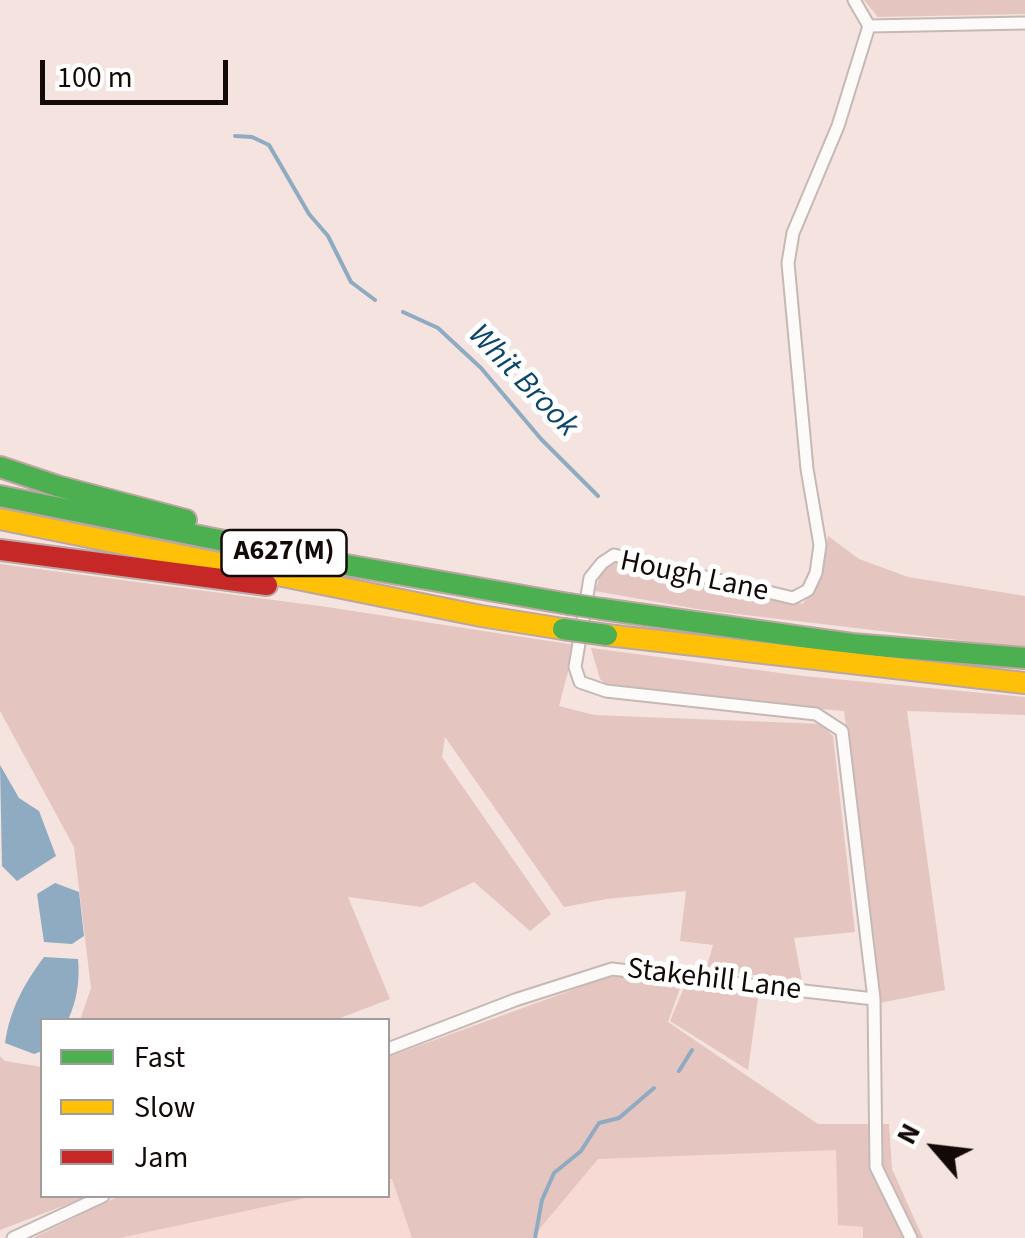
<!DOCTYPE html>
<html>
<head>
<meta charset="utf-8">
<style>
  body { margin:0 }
  #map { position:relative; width:1025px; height:1238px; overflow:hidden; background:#f4e3df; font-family:"Source Sans 3",sans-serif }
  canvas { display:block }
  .legend { position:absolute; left:40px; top:1018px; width:350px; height:180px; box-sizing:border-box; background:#fff; border:2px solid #a19d9c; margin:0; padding:12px 18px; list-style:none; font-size:30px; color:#130a08 }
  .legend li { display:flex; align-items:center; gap:20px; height:50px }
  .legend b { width:50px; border:2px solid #a19d9c }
  .north { position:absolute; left:885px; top:1098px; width:100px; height:100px; -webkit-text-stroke:8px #fff; paint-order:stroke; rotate:298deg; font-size:28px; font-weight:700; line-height:40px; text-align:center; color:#130a08 }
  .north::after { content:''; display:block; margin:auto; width:35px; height:45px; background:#130a08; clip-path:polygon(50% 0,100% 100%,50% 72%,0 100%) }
  .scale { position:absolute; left:40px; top:60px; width:188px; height:45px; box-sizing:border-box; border:5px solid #130a08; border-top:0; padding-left:12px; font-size:30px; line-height:35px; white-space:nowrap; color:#130a08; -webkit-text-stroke:8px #fff; paint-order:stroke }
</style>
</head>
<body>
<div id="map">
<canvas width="1025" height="1238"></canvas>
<ul class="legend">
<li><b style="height:12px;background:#4caf50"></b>Fast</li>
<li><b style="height:12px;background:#ffc107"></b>Slow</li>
<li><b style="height:12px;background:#c62828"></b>Jam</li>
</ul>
<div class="north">N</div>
<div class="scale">100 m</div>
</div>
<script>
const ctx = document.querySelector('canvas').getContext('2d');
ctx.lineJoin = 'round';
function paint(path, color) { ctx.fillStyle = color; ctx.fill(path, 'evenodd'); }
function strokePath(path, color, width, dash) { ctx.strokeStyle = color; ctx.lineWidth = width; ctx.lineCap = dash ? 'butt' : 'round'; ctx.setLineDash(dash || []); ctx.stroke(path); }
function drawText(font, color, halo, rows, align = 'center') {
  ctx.font = font + ' "Source Sans 3",sans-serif'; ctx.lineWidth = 10; ctx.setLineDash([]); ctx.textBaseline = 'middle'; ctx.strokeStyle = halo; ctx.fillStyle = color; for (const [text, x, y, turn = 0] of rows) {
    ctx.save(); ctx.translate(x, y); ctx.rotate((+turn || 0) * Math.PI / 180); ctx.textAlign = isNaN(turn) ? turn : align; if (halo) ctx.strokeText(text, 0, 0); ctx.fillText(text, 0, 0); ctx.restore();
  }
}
paint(new Path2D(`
  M 837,1150 L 838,1225 L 864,1227 L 863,1238 L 530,1238 L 599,1152 Z
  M 392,1178 L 412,1238 L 120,1238 L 315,1196 L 388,1196 L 388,1179 Z`), '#f7dad3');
paint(new Path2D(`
  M 864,0 L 1025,0 L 1025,14 L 878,17 Z
  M 828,536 L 859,559 L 908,577 L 1025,596 L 1025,648 L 703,610 L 595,591 L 602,570 L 619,562 L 803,604 L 821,575 Z
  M 0,564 L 327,607 L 575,645 L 559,706 L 594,715 L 821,724 L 833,736 L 855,932 L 794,938 L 802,981 L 706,969 L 713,945 L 680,941 L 686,891 L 607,899 L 564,907 L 445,737 L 442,757 L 551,914 L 530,931 L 474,882 L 421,907 L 348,897 L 390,999 L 335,1020 L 80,1020 L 91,988 L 74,847 L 0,711 Z
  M 591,648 L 803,676 L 1025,697 L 1025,715 L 907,711 L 945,990 L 879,1003 L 875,945 L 844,711 L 650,694 L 607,685 L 600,679 Z
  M 616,974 L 682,983 L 668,1022 L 818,1124 L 889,1124 L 892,1169 L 923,1238 L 863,1238 L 863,1227 L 838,1225 L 836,1150 L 598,1159 L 532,1238 L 412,1238 L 392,1179 L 388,1179 L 388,1057 Z
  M 686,983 L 759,991 L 748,1070 L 670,1021 Z
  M 0,1056 L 5,1061 L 42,1067 L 42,1196 L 89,1196 L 0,1230 Z
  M 119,1196 L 315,1196 L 120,1238 L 33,1238 Z`), '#e5c5bf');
paint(new Path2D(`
  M 0,765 L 19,798 L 39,811 L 56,856 L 17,881 L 2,866 Z
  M 55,883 L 79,892 L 84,936 L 72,944 L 44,942 L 37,894 Z
  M 44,957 L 78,959 C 80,981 77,1000 68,1020 L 42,1020 L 42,1051 L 34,1054 L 5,1043 C 10,1009 24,984 44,957 Z`), '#8fabc2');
strokePath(new Path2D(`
  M 235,136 L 252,137 L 269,145 L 309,214 L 328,236 L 351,282 L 375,300
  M 403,312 L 438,328 L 481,368 L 541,439 L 598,496
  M 679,1071 L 692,1050
  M 535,1238 L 542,1200 L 554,1173 L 581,1151 L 599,1123 L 619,1118 L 654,1088`), '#8fabc2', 4);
const street = new Path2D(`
  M 854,0 L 869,26
  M 869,26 L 838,126 L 793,233 L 788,263 L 807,469 L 820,545 L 816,573 L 808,590 L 793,598 L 614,555 L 602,563 L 590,578 L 575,667 L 580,682 L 606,691 L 816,714 L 842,731 L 874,999 L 876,1167 L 911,1238
  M 869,26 L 1025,23
  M 388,1049 L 515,1000 L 612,969 L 874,999
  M 13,1238 L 103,1196`);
const fast = new Path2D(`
  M 0,467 L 57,486 L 186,520
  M 0,496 L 329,562 L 569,604
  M 602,609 L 852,644 L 1025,658`);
const slow = new Path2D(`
  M 0,519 L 481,616 L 563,629
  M 607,635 L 1025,683`);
const jam = new Path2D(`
  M 0,550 L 267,585`);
strokePath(street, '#c5b8b5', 15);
strokePath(fast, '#bca6a1', 24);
strokePath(slow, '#bca6a1', 24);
strokePath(jam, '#bca6a1', 24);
strokePath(street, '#fdfbfa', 11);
strokePath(fast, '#4caf50', 20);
strokePath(slow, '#ffc107', 20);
strokePath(jam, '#c62828', 20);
const fastBridge = new Path2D(`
  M 569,604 L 602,609
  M 563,629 L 607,635`);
strokePath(fastBridge, '#bca6a1', 24, []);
strokePath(fastBridge, '#4caf50', 20);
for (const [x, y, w] of [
  [284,553,125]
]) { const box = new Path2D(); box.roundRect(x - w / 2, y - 23, w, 46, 8); ctx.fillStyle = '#fff'; ctx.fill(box); strokePath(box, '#130a08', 2.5); }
drawText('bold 28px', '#130a08', null, [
  ["A627(M)",284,553]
]);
drawText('30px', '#130a08', '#fff', [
  ["Hough Lane",694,578,12],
  ["Stakehill Lane",714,981,7]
]);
drawText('italic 32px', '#0b4569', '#fff', [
  ["Whit Brook",522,382,46]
]);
</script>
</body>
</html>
